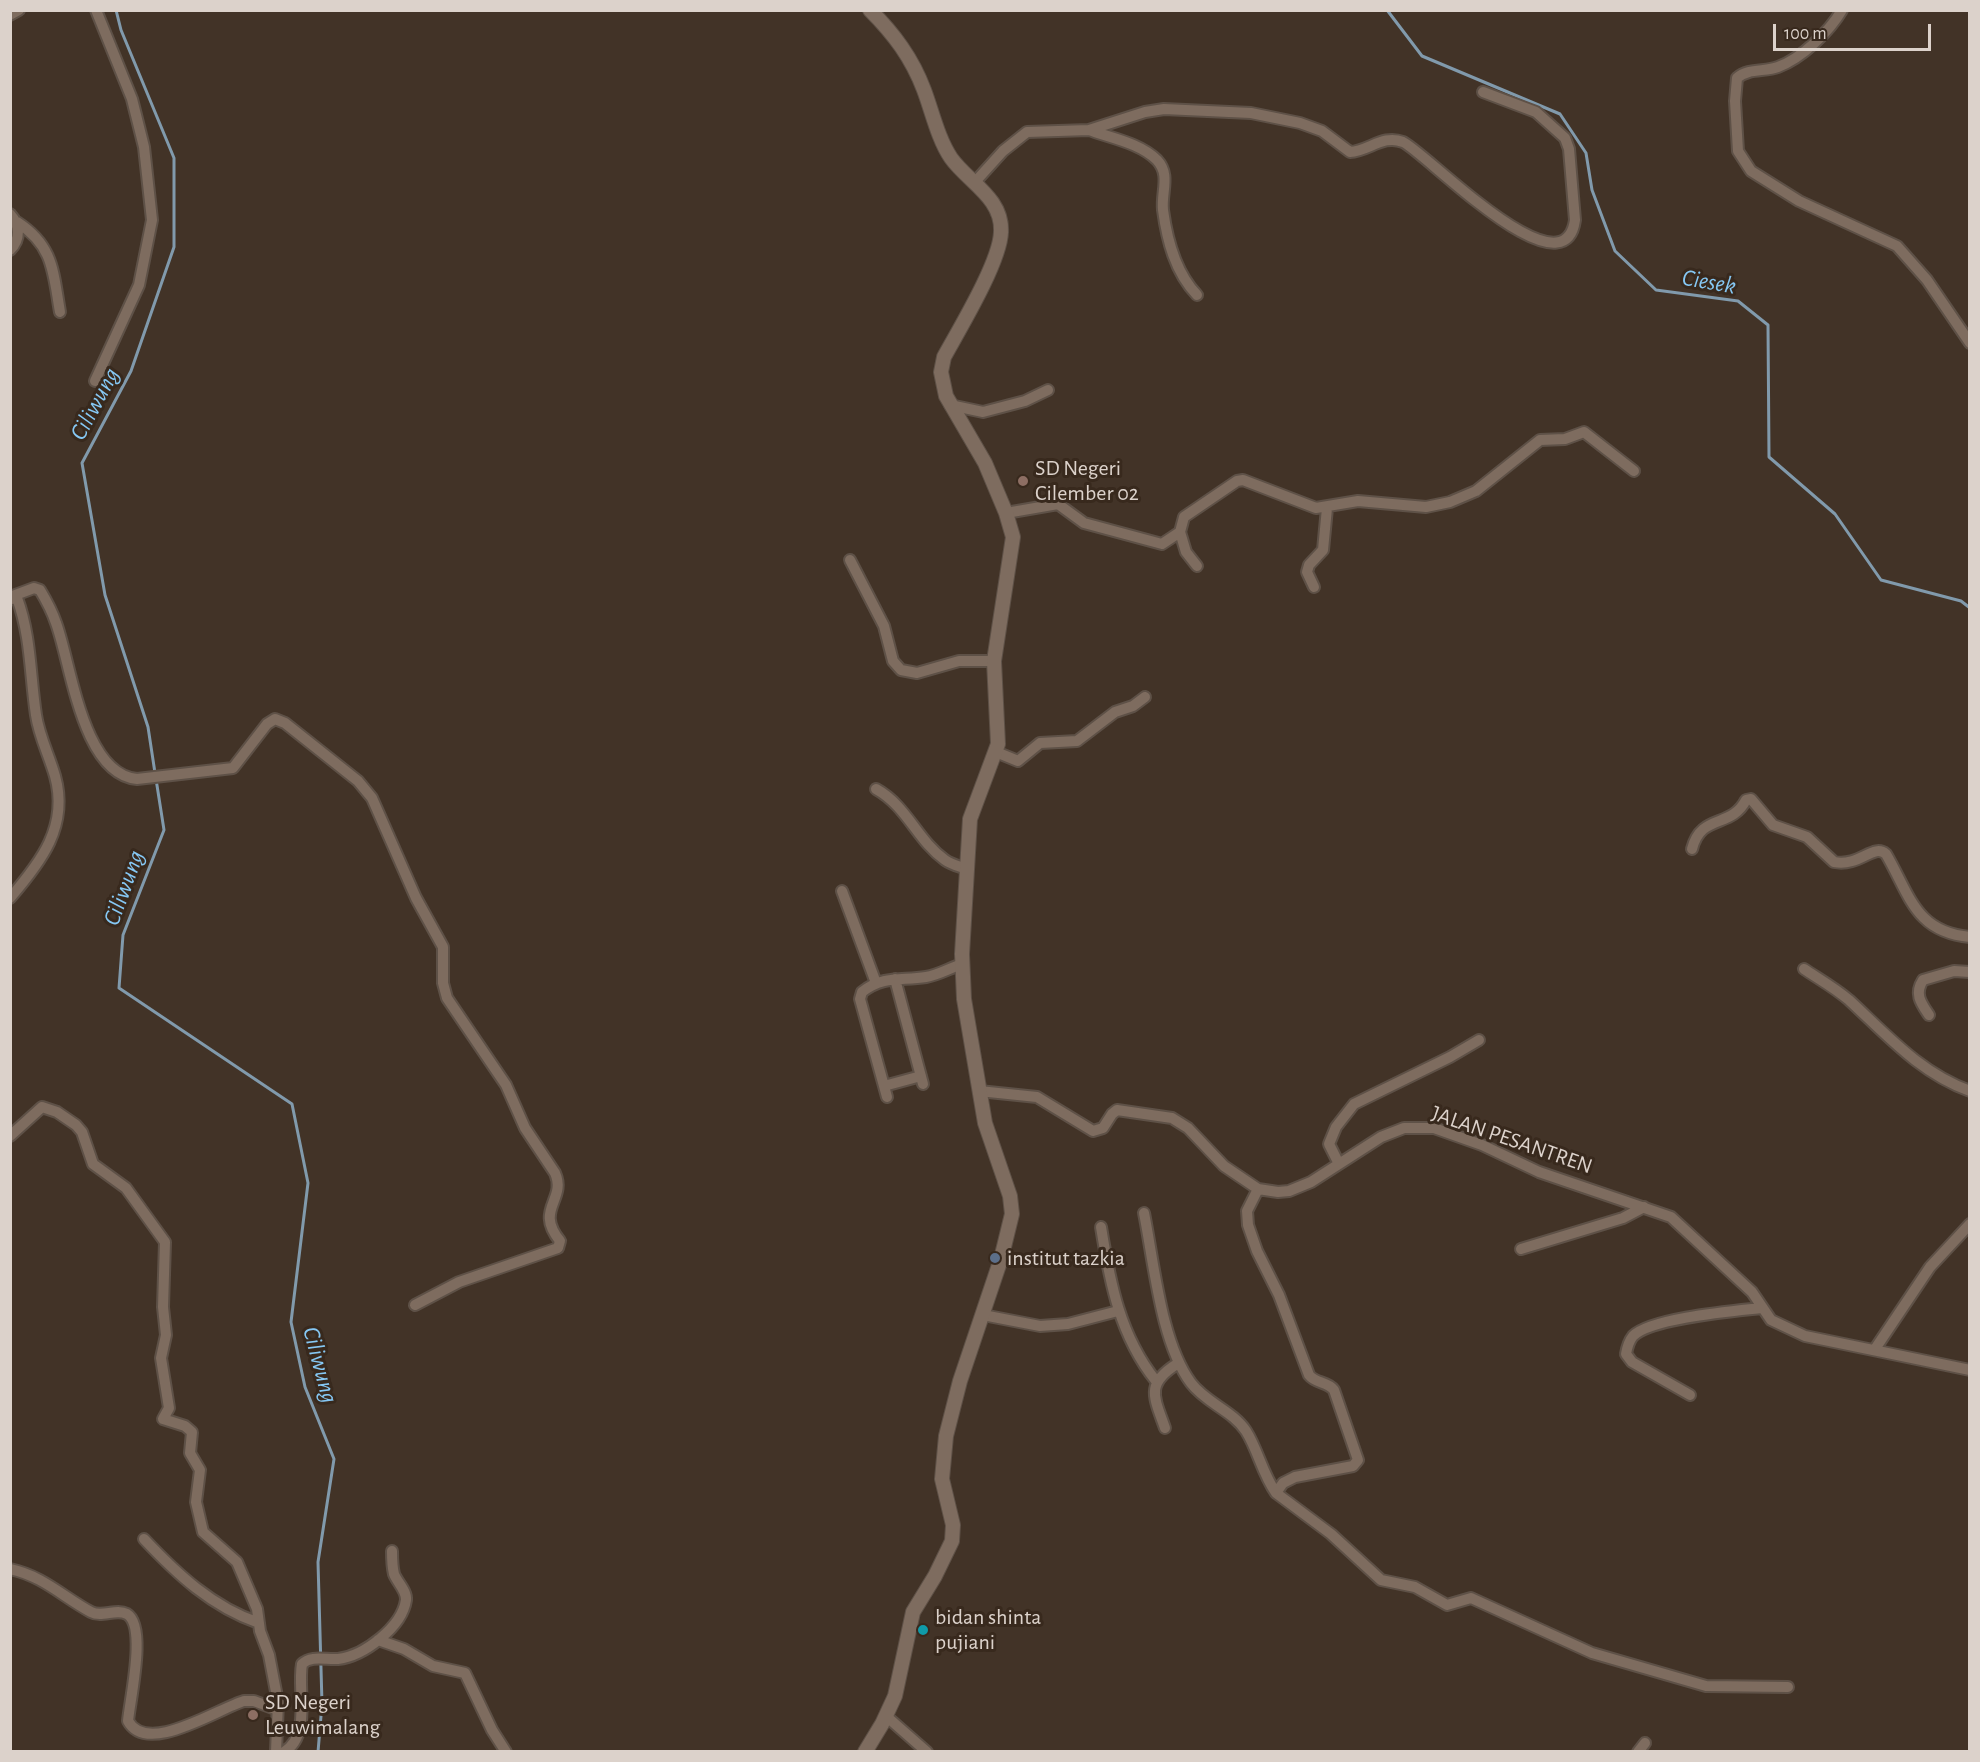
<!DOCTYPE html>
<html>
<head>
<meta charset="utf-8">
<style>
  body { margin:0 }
  #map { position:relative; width:1980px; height:1762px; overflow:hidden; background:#423327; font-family:"Alegreya Sans",sans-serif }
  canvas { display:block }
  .frame { position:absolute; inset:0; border:12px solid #dcd2cb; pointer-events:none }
  .scale { position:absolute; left:1773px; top:24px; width:158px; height:27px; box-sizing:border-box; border:3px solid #dcd2cb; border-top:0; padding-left:8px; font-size:18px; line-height:21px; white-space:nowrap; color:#dcd2cb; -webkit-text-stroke:4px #38291d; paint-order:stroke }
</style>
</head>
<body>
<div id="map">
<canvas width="1980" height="1762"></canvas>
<div class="frame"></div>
<div class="scale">100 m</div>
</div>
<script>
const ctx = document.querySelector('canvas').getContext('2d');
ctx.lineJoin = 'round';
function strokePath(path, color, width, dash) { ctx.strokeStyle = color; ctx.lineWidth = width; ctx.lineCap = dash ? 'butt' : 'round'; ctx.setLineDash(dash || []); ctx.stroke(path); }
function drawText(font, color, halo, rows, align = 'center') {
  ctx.font = font + ' "Alegreya Sans",sans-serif'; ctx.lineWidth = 6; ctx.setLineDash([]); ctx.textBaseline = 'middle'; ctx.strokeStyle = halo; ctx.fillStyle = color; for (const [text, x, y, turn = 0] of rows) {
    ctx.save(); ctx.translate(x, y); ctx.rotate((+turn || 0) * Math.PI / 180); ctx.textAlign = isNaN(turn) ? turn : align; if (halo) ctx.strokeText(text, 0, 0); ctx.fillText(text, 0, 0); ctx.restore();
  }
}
strokePath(new Path2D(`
  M 116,10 L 121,30 L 174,158 L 174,247 L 131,371 L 82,463 L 105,595 L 148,727 L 155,773
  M 1387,10 L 1422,56 L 1560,114 L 1586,153 L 1592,190 L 1615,251 L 1656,290 L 1738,301 L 1768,325 L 1769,457 L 1835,514 L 1881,580 L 1961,601 L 1970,608
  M 156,779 L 164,830 L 123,935 L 119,988 L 292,1104 L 308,1183 L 291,1322 L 305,1387 L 334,1459 L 318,1562 L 322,1704 L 318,1752`), '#819aac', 3);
const minor = new Path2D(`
  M 1842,10 C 1829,32 1802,58 1778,67 C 1765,72 1748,68 1737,78 L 1735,101 L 1738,151 L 1751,171 L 1799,201 L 1897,246 L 1927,280 L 1970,343
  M 10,15 L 19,10
  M 1089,130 C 1111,138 1140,143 1157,160 C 1171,175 1161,192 1163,210 C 1167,240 1175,272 1197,295
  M 975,182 L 1003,151 L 1027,132 L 1089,130 L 1145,112 L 1164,109 L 1251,113 L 1300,123 L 1322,131 L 1350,152 C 1369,151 1383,134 1403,142 C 1424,151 1564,298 1575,220 L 1569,149 L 1565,138 L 1536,112 L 1483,92
  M 10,214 C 20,225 21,239 10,250
  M 17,222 C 54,246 53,272 60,312
  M 95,381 L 139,285 L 152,220 L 144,147 L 132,99 L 96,10
  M 950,405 L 983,412 L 1025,401 L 1048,390
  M 1006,513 L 1058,504 L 1084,523 L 1162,544 L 1180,532 L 1184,517 L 1237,481 L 1243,480 L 1316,508 L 1358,501 L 1426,507 L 1450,502 L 1476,491 L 1540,440 L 1565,439 L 1584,432 L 1634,471
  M 1180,532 L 1186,552 L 1197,566
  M 850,560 L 884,626 L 893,661 L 901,670 L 917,673 L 959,661 L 994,661
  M 1314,587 L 1307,572 L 1309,565 L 1323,550 L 1327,508
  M 10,597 L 34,588 L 40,590 C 46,600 52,611 56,623 C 71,663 82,774 137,779 L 233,768 L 267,724 L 275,719 L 285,723 L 358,781 L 372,798 L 416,898 L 443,947 L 443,983 L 447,998 L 506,1085 L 525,1128 L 555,1173 C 567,1200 534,1209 560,1241 L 558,1248 L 459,1282 L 415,1305
  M 996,752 L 1018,761 L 1040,743 L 1077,741 L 1115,712 L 1133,706 L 1145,697
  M 876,789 C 907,806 917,840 945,860 C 952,865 959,866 967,869
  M 1692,849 C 1701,813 1731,829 1746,800 L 1751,799 L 1773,825 L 1807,837 L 1834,862 C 1860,867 1873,843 1886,854 C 1910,895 1915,932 1970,937
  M 842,891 L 876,983
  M 10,898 C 41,862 69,826 55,776 C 49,755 39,736 36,715 C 30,675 31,636 17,598 L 11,599
  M 1804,969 C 1819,979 1835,988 1849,1000 C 1887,1035 1920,1073 1970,1091
  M 895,979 L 923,1084
  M 1929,1015 C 1921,1003 1914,994 1923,980 L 1954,971 L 1970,972
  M 884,1086 L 921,1076
  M 979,1091 L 1037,1097 L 1093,1131 L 1103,1128 L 1112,1114 L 1117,1110 L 1172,1118 L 1188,1128 L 1224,1166 L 1258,1189 L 1278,1192 L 1289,1191 L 1311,1182 L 1381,1137 L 1404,1128 L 1434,1128 L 1482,1145 L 1539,1172 L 1671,1217 L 1752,1292 L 1771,1320 L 1805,1336 L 1970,1370
  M 887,1097 L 860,999 L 862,992 C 884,975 901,981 926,977 C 938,975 950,968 962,964
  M 10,1136 L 42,1107 L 57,1112 L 76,1125 L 82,1132 L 93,1164 L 126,1188 L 165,1242 L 163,1307 L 166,1335 L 161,1358 L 169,1408 L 163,1419 L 185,1426 L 192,1432 L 190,1453 L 200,1470 L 196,1502 L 203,1532 L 237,1562 L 257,1609 L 260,1631 L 269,1655 L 278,1702 L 276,1752
  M 1339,1164 L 1329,1144 L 1336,1127 L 1354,1104 L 1450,1057 L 1479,1040
  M 1258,1189 L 1247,1211 L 1248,1225 L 1257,1251 L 1279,1295 L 1309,1375 C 1316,1384 1327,1381 1334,1390 L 1358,1460 L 1353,1466 L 1295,1477 L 1283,1483 L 1276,1493 L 1331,1534 L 1381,1580 L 1415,1587 L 1447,1605 L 1471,1598 L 1592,1653 L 1706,1686 L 1788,1687
  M 1144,1213 C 1154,1263 1161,1343 1191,1383 C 1206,1403 1233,1411 1246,1431 C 1258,1450 1262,1473 1276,1493
  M 1101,1227 C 1110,1283 1120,1336 1156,1381
  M 1521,1249 L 1623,1218 L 1644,1207
  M 983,1315 L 1040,1326 L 1068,1324 L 1118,1311
  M 1875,1349 L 1930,1267 L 1970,1224
  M 1690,1395 L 1632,1362 L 1626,1354 C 1627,1348 1629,1341 1633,1336 C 1651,1318 1734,1311 1761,1308
  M 1165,1428 C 1154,1397 1145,1384 1177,1364
  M 144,1539 C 177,1574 212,1607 259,1623
  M 10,1569 C 43,1576 63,1597 91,1612 C 102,1618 116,1608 127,1614 C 147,1626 130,1699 128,1721 C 147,1756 217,1709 244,1701 L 254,1701 L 278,1710
  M 378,1640 L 404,1649 L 433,1666 L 465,1673 L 492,1730 L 506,1752
  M 886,1716 L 927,1752
  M 284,1752 C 312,1735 297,1689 302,1664 C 311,1655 326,1660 338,1659 C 364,1656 402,1627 406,1600 C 407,1591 397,1582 394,1574 C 392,1566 392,1559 392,1551
  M 1638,1752 L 1645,1743`);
const tertiary = new Path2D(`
  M 865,1752 L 882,1724 L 895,1696 L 913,1612 L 935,1576 L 952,1541 L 953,1525 L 942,1479 L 946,1436 L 960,1381 L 1001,1259 L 1012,1214 L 1010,1196 L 985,1123 L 964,999 L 962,954 L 970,819 L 998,744 L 994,661 L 1013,537 L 1006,513 L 985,463 L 946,396 L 941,372 L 944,357 C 960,328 1000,262 1001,232 C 1003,198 968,182 951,158 C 938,139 932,111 924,90 C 912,58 894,34 870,10`);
strokePath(minor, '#5e5147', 14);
strokePath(tertiary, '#5e5147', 16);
strokePath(minor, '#7e6c5f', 10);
strokePath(tertiary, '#7e6c5f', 14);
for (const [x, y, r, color] of [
  [1023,481,6,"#8d6e63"],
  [995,1258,6,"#5c6f8a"],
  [923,1630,6,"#0f9aa8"],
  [253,1715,6,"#8d6e63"]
]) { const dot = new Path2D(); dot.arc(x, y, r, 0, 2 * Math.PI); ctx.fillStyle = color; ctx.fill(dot); strokePath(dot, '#38291d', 2); }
drawText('22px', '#dcd2cb', '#38291d', [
  ["SD Negeri",1035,468],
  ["Cilember 02",1035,493],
  ["institut tazkia",1007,1258],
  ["bidan shinta",935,1617],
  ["pujiani",935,1642],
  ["SD Negeri",265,1702],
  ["Leuwimalang",265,1727]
], 'left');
drawText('22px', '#dcd2cb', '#38291d', [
  ["JALAN PESANTREN",1512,1140,19]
]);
drawText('italic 24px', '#86c8f4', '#38291d', [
  ["Ciesek",1709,282,10],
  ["Ciliwung",95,404,-62],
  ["Ciliwung",124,888,-70],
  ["Ciliwung",320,1365,75]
]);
</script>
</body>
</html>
